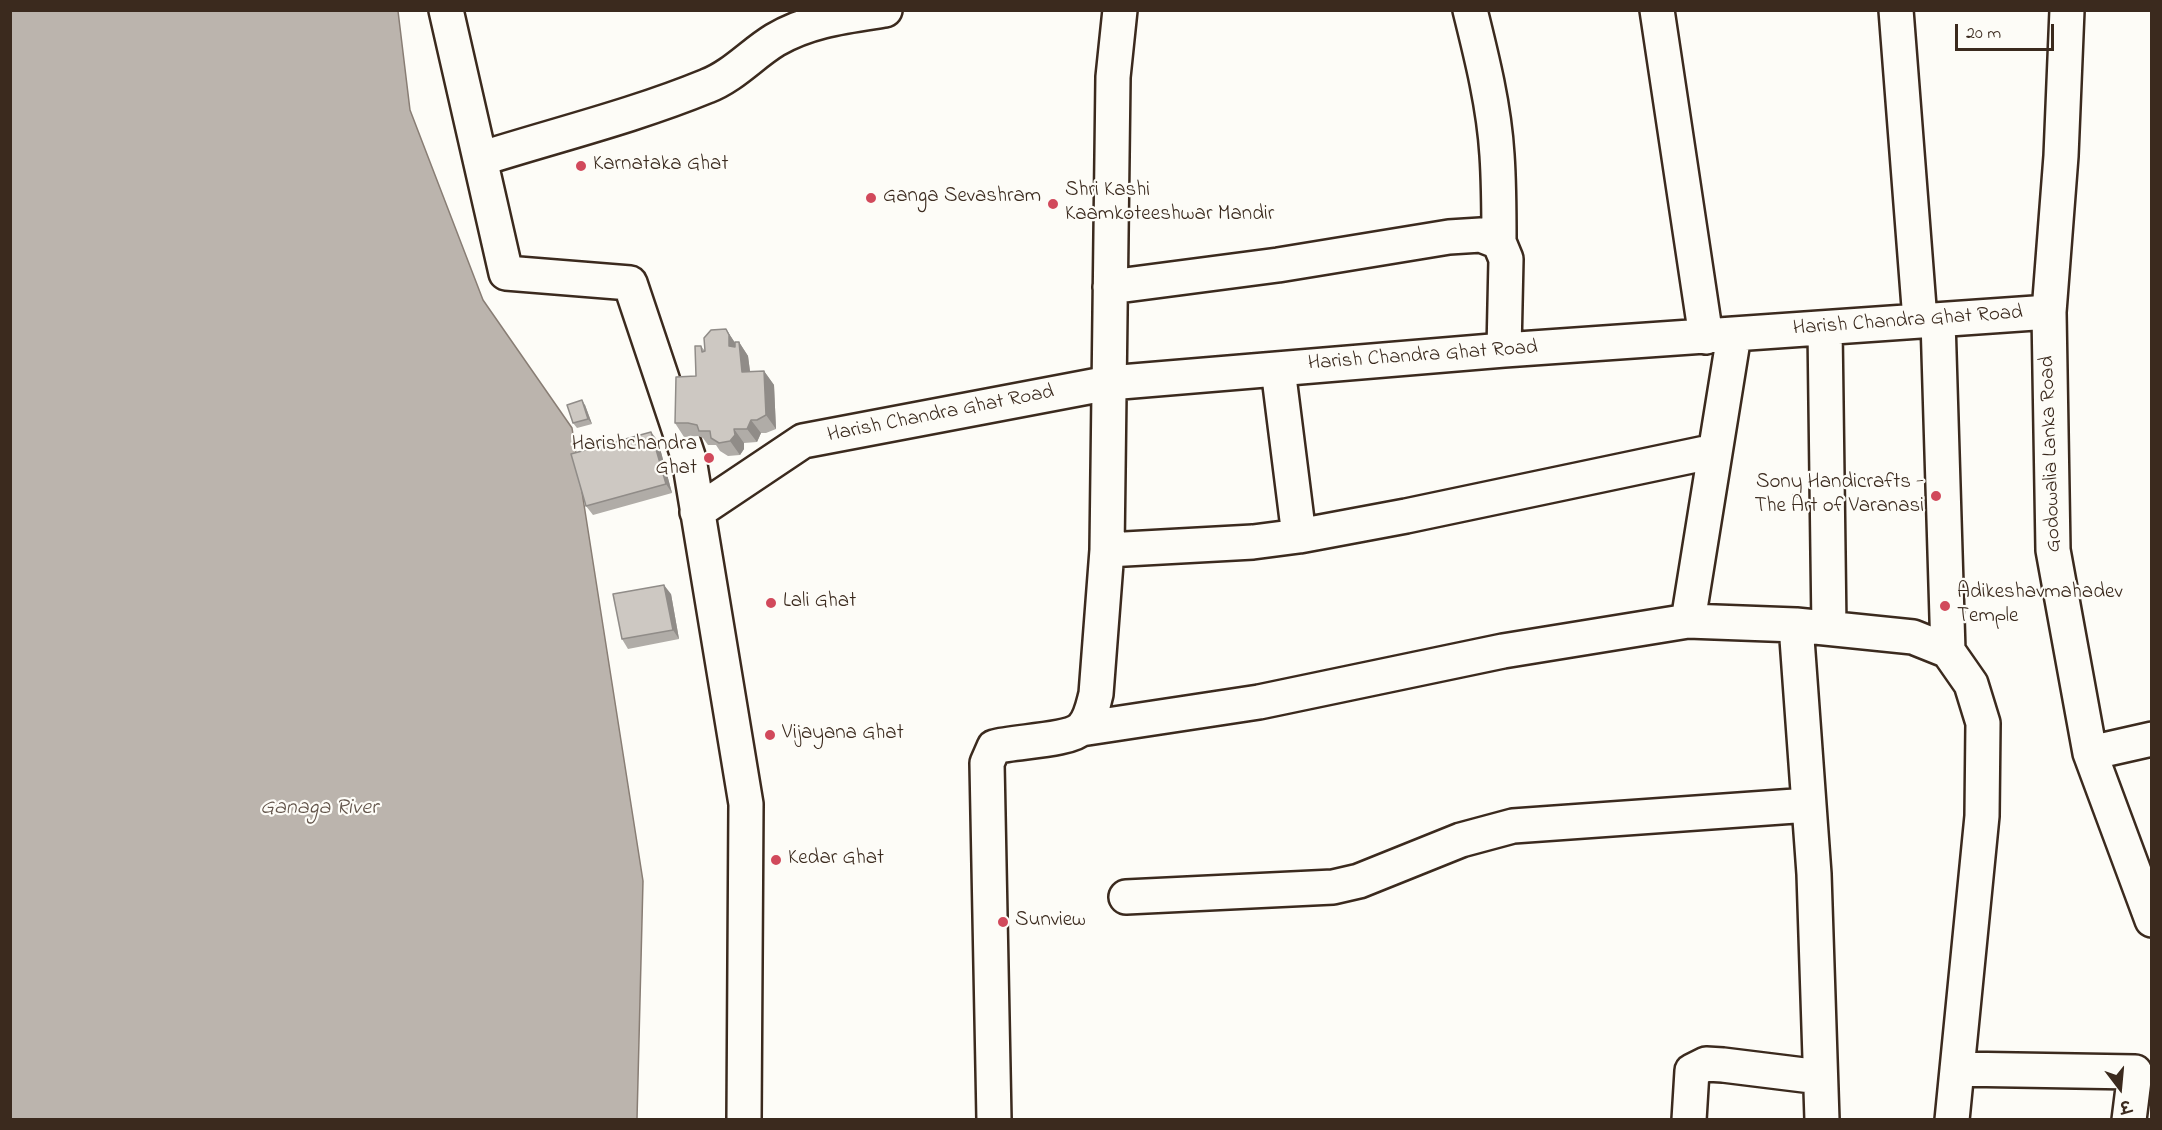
<!DOCTYPE html>
<html>
<head>
<meta charset="utf-8">
<style>
  body { margin:0 }
  #map { position:relative; width:2162px; height:1130px; overflow:hidden; background:#fdfcf7; font-family:"Indie Flower","Playpen Sans Deva",sans-serif }
  canvas { display:block }
  .frame { position:absolute; inset:0; border:12px solid #3b2a1e; pointer-events:none }
  .north { position:absolute; left:2090px; top:1058px; width:60px; height:60px; -webkit-text-stroke:4px #fdfcf7; paint-order:stroke; rotate:164deg; font-size:16px; font-weight:700; line-height:24px; text-align:center; color:#3b2a1e }
  .north::after { content:''; display:block; margin:auto; width:21px; height:27px; background:#3b2a1e; clip-path:polygon(50% 0,100% 100%,50% 72%,0 100%) }
  .scale { position:absolute; left:1955px; top:24px; width:99px; height:27px; box-sizing:border-box; border:3px solid #3b2a1e; border-top:0; padding-left:8px; font-size:18px; line-height:21px; white-space:nowrap; color:#3b2a1e; -webkit-text-stroke:4px #fdfcf7; paint-order:stroke }
</style>
</head>
<body>
<div id="map">
<canvas width="2162" height="1130"></canvas>
<div class="frame"></div>
<div class="north">उ</div>
<div class="scale">20 m</div>
</div>
<script>
const ctx = document.querySelector('canvas').getContext('2d');
ctx.lineJoin = 'round';
function paint(path, color) { ctx.fillStyle = color; ctx.fill(path, 'evenodd'); }
function strokePath(path, color, width, dash) { ctx.strokeStyle = color; ctx.lineWidth = width; ctx.lineCap = dash ? 'butt' : 'round'; ctx.setLineDash(dash || []); ctx.stroke(path); }
function drawText(font, color, halo, rows, align = 'center') {
  ctx.font = font + ' "Indie Flower",sans-serif'; ctx.lineWidth = 4.5; ctx.setLineDash([]); ctx.textBaseline = 'middle'; ctx.strokeStyle = halo; ctx.fillStyle = color; for (const [text, x, y, turn = 0] of rows) {
    ctx.save(); ctx.translate(x, y); ctx.rotate((+turn || 0) * Math.PI / 180); ctx.textAlign = isNaN(turn) ? turn : align; if (halo) ctx.strokeText(text, 0, 0); ctx.fillText(text, 0, 0); ctx.restore();
  }
}
const water = new Path2D(`
  M 10,11 L 398,11 L 410,110 L 483,300 L 572,428 L 643,881 L 637,1119 L 11,1119 Z`);
paint(water, '#bbb4ad');
strokePath(water, '#887d74', 1.5);
const minor = new Path2D(`
  M 446,10 L 506,273 L 630,283 L 689,459 L 746,804 L 744,1120
  M 1470,10 C 1482,58 1494,106 1497,155 C 1499,184 1499,213 1499,242
  M 1657,10 L 1706,337
  M 1896,10 L 1920,320
  M 2067,10 L 2061,156 L 2049,312 L 2053,550 L 2090,753 L 2152,920
  M 480,159 C 556,135 634,116 707,86 C 733,76 752,54 775,40 C 809,20 846,16 885,10
  M 1110,287 L 1278,265 L 1449,237 L 1481,235 L 1499,242 L 1506,259 L 1504,350
  M 1938,320 L 1948,651
  M 1825,328 L 1829,628
  M 1278,369 L 1299,536
  M 697,512 L 803,441 L 1109,383 L 1504,350 L 2049,312
  M 1107,550 L 1253,542 L 1299,536 L 1406,516 L 1715,451
  M 1688,621 L 1796,625 L 1913,637 L 1948,651 L 1971,684 L 1983,723 L 1982,816 L 1952,1120
  M 1796,625 L 1814,874 L 1822,1120
  M 1081,729 L 1259,702 L 1503,651 L 1688,621 L 1734,335
  M 2090,753 L 2152,739
  M 1126,897 L 1333,887 L 1359,881 L 1461,840 L 1513,826 L 1809,805
  M 1957,1069 L 2135,1072 L 2129,1120
  M 994,1120 L 987,763 L 994,747 C 1015,741 1069,741 1082,728 C 1091,719 1093,705 1096,694 L 1107,550 L 1113,77 L 1120,10
  M 1689,1120 L 1692,1071 L 1706,1064 L 1723,1065 L 1820,1077`);
strokePath(minor, '#3b2a1e', 38);
strokePath(minor, '#fdfcf7', 33);
paint(new Path2D(`
  M 726,329 L 735,343 L 739,342 L 748,356 L 750,372 L 764,371 L 774,385 L 776,429 L 766,433 L 761,433 L 757,442 L 744,443 L 744,449 L 740,455 L 728,456 L 720,451 L 716,445 L 708,445 L 703,438 L 698,436 L 684,437 L 675,423 L 696,376 L 701,346 L 705,351 Z
  M 585,405 L 592,424 L 577,428 L 573,423 Z
  M 658,441 L 672,493 L 593,515 L 586,506 Z
  M 671,594 L 679,639 L 628,649 L 622,639 Z`), '#b0aca7');
paint(new Path2D(`
  M 726,329 L 739,349 L 729,346 Z
  M 739,342 L 748,356 L 752,386 L 742,372 Z
  M 764,371 L 774,385 L 776,429 L 766,415 Z
  M 582,400 L 585,405 L 592,424 L 588,419 Z
  M 751,420 L 761,433 L 757,442 L 747,429 Z
  M 734,429 L 744,443 L 744,449 L 740,455 L 730,441 Z
  M 651,432 L 658,441 L 672,493 L 666,484 Z
  M 664,585 L 671,594 L 679,639 L 673,630 Z`), '#908c88');
const building = new Path2D(`
  M 726,329 L 729,335 L 729,346 L 735,347 L 735,342 L 739,342 L 742,372 L 764,371 L 766,415 L 757,420 L 751,420 L 747,429 L 734,429 L 735,435 L 730,441 L 719,443 L 711,438 L 710,431 L 699,431 L 697,425 L 688,423 L 675,423 L 676,377 L 696,376 L 695,346 L 701,346 L 702,352 L 705,351 L 704,338 L 711,330 Z
  M 582,400 L 588,419 L 573,423 L 567,405 Z
  M 651,432 L 666,484 L 586,506 L 571,454 Z
  M 664,585 L 673,630 L 622,639 L 613,594 Z`);
paint(building, '#cdc8c2');
strokePath(building, '#908c88', 1.5);
for (const [x, y, r, color] of [
  [581,166,6,"#d1495b"],
  [871,198,6,"#d1495b"],
  [1053,204,6,"#d1495b"],
  [709,458,6,"#d1495b"],
  [1936,496,6,"#d1495b"],
  [771,603,6,"#d1495b"],
  [1945,606,6,"#d1495b"],
  [770,735,6,"#d1495b"],
  [776,860,6,"#d1495b"],
  [1003,922,6,"#d1495b"]
]) { const dot = new Path2D(); dot.arc(x, y, r, 0, 2 * Math.PI); ctx.fillStyle = color; ctx.fill(dot); strokePath(dot, '#fdfcf7', 2); }
drawText('21px', '#3b2a1e', '#fdfcf7', [
  ["Karnataka Ghat",593,166],
  ["Shri Kashi",1065,192],
  ["Kaamkoteeshwar Mandir",1065,216],
  ["Ganga Sevashram",883,198],
  ["Harishchandra",697,446,"right"],
  ["Ghat",697,470,"right"],
  ["Sony Handicrafts -",1924,484,"right"],
  ["The Art of Varanasi",1924,508,"right"],
  ["Adikeshavmahadev",1957,594],
  ["Temple",1957,618],
  ["Lali Ghat",783,603],
  ["Vijayana Ghat",782,735],
  ["Kedar Ghat",788,860],
  ["Sunview",1015,922]
], 'left');
drawText('21px', '#3b2a1e', '#fdfcf7', [
  ["Harish Chandra Ghat Road",1908,322,-4],
  ["Harish Chandra Ghat Road",1423,357,-4],
  ["Harish Chandra Ghat Road",941,415,-11],
  ["Godowalia Lanka Road",2052,454,-92]
]);
drawText('italic 22px', '#615349', '#fdfcf7', [
  ["Ganaga River",319,809]
]);
</script>
</body>
</html>
